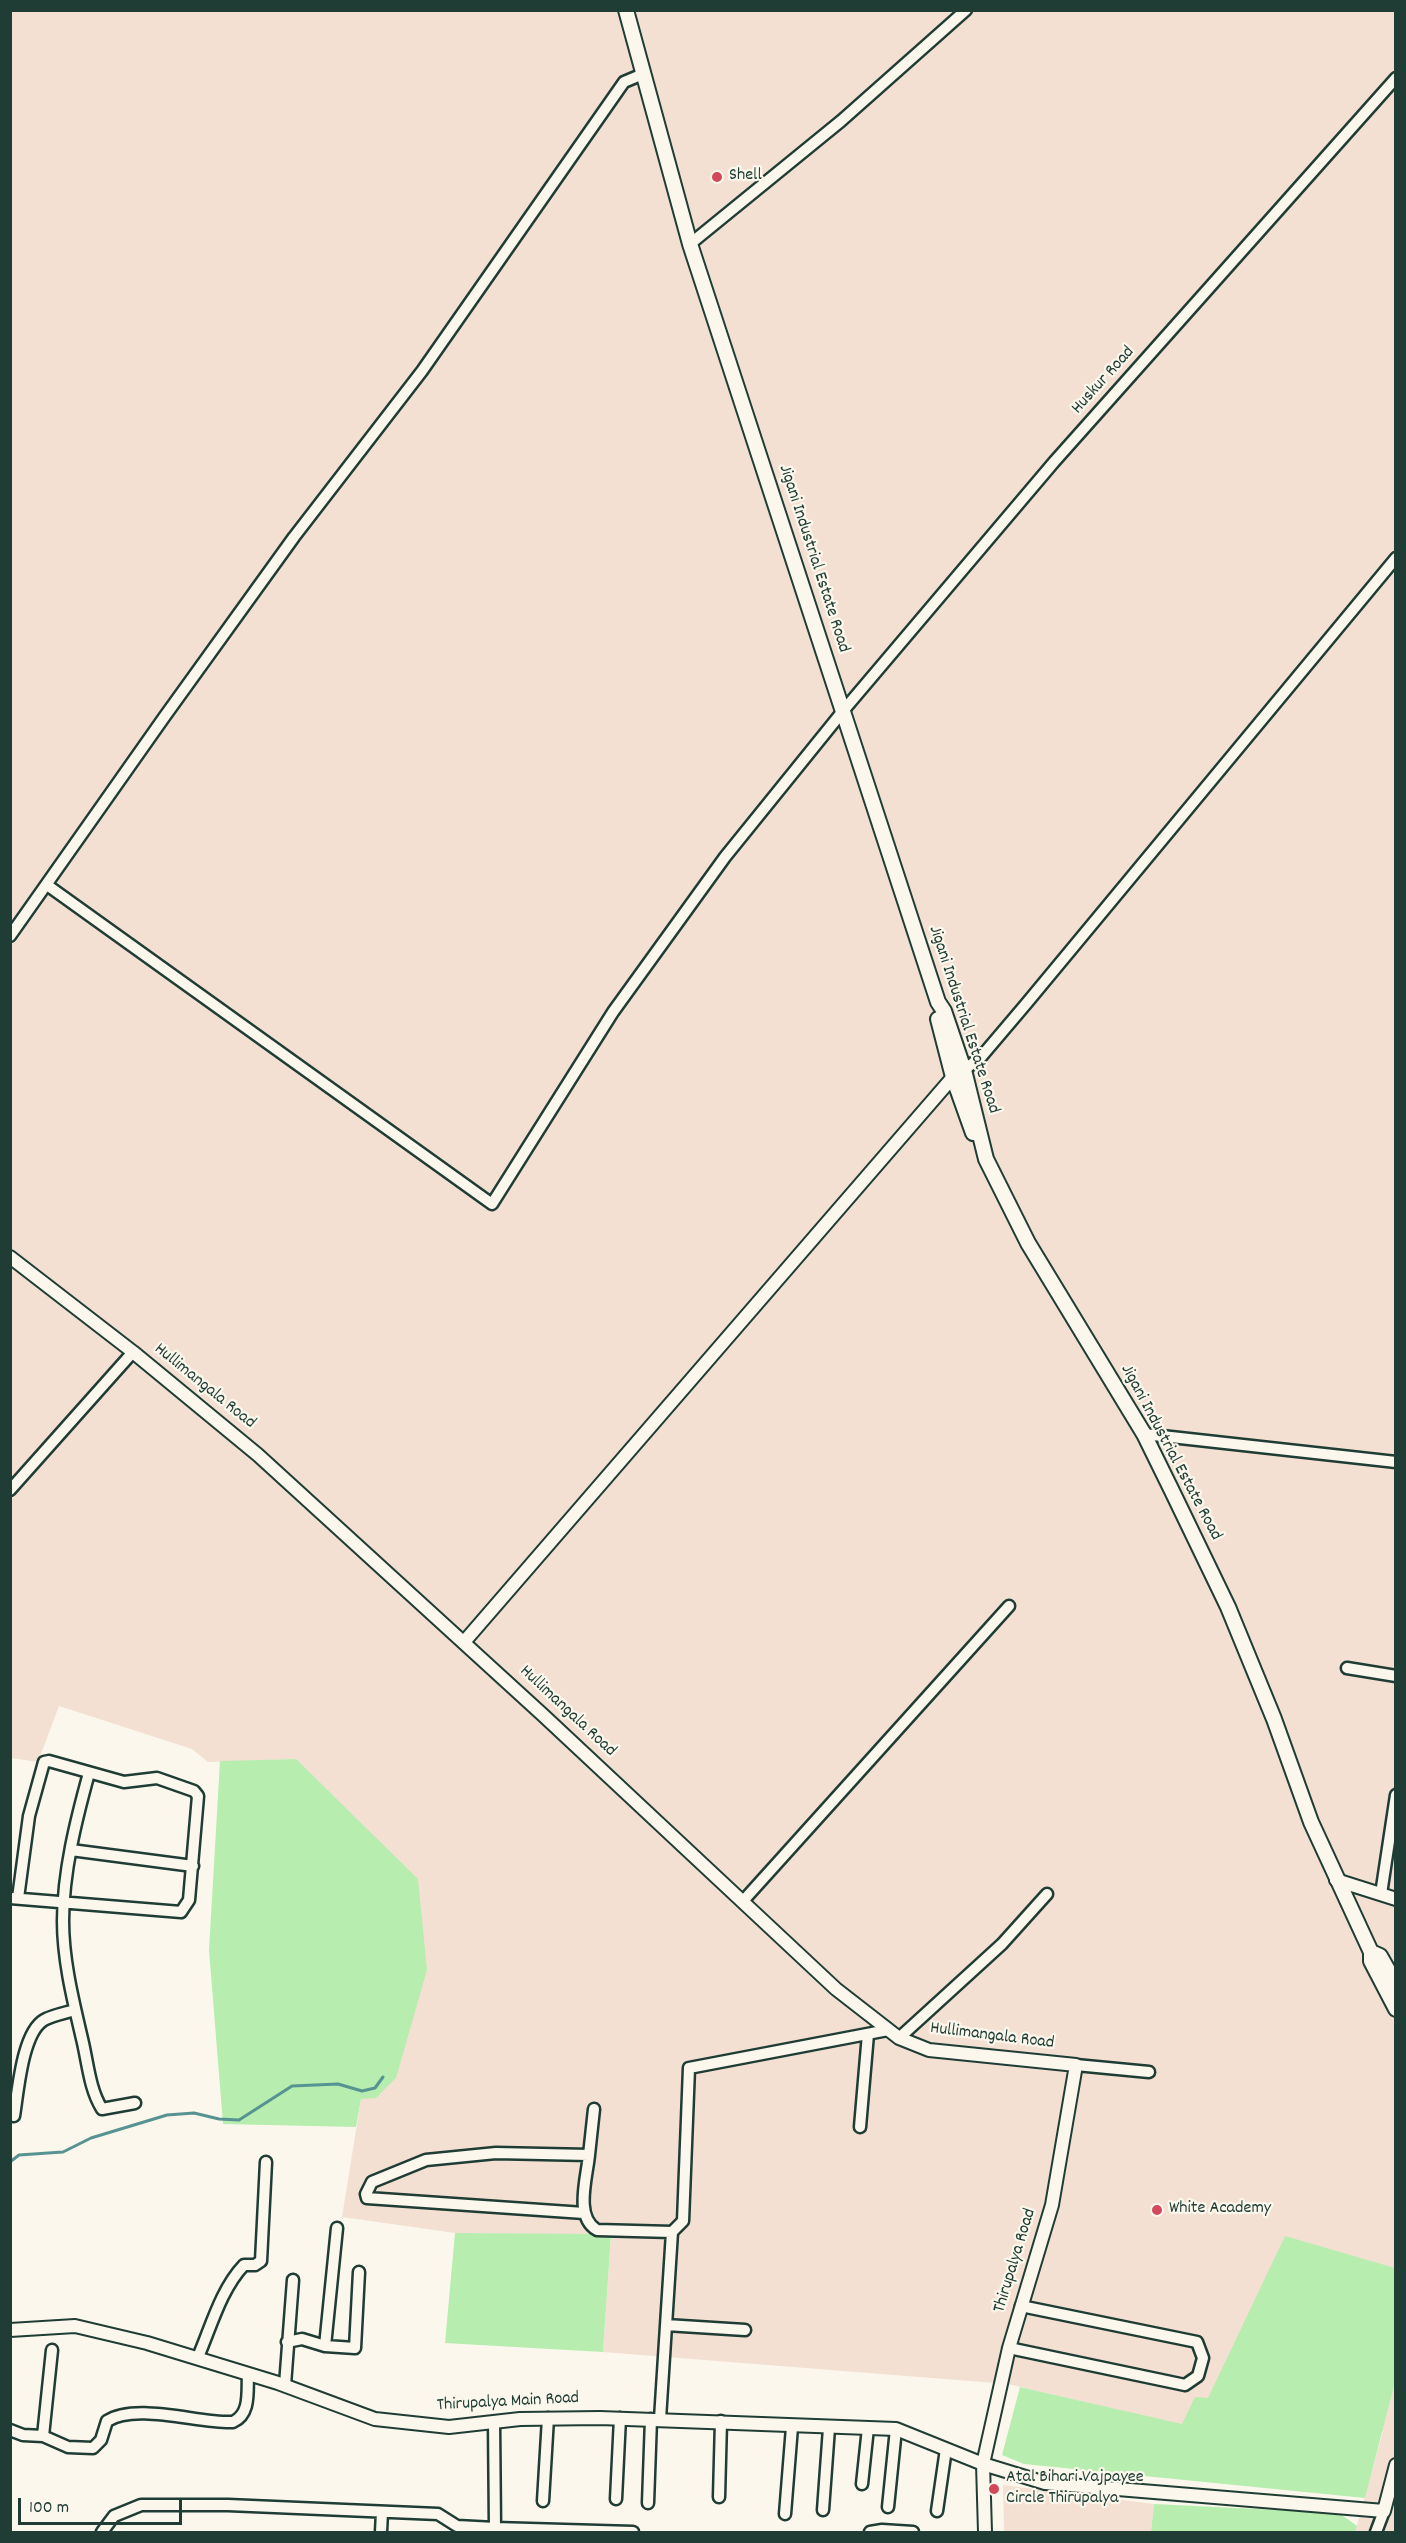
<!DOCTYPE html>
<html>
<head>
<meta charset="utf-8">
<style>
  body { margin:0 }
  #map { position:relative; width:1406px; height:2543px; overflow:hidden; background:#fbf7ec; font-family:Dekko,sans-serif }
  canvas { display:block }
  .frame { position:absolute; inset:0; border:12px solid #1f3d34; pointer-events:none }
  .scale { position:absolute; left:18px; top:2498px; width:164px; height:27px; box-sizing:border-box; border:3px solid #1f3d34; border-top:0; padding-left:8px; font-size:18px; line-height:21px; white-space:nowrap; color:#1f3d34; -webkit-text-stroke:4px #fbf7ec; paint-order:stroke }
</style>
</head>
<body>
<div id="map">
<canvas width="1406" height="2543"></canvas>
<div class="frame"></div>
<div class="scale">100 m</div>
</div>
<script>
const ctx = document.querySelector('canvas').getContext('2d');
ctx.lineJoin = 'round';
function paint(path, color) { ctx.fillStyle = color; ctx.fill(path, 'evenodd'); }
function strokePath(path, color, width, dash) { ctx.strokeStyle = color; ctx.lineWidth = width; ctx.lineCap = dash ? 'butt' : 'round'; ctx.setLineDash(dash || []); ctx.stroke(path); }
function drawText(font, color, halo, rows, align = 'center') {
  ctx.font = font + ' Dekko,sans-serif'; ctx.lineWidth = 4.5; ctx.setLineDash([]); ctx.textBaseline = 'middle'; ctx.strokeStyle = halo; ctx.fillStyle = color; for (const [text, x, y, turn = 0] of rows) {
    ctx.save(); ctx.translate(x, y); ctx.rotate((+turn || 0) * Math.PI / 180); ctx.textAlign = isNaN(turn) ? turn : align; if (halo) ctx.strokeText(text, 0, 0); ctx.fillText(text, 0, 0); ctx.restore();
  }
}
paint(new Path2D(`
  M 10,11 L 1395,11 L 1395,2532 L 1355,2532 L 1383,2431 L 1182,2425 L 1008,2384 L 603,2352 L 611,2235 L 455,2233 L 342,2217 L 361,2099 L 296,1759 L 208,1762 L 192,1749 L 59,1706 L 38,1762 L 11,1758 Z
  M 1003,2485 L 1154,2504 L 1151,2532 L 1004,2532 Z`), '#f4e0d3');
paint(new Path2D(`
  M 296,1759 L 418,1879 L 427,1970 L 396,2078 L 376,2098 L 361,2099 L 356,2127 L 223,2124 L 209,1950 L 220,1761 Z
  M 455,2233 L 611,2234 L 603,2352 L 445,2343 Z
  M 1285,2236 L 1395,2268 L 1395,2382 L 1365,2498 L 1024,2464 L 1002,2455 L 1020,2387 L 1182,2424 L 1195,2397 L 1208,2398 Z
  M 1154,2504 L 1339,2513 L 1357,2526 L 1355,2532 L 1151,2532 Z`), '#b7edaf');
strokePath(new Path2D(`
  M 10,2162 L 19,2155 L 63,2152 L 91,2138 L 167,2115 L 194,2113 L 219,2119 L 239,2120 L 292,2086 L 338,2084 L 362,2091 L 375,2088 L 383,2077`), '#569392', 3);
const minor = new Path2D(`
  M 690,244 L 841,121 L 966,10
  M 47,885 L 492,1204 L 613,1012 L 725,857 L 843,711 L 1054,462 L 1396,78
  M 10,936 L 165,716 L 294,537 L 422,371 L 624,82 L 643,74
  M 964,1070 L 981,1057 L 1026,1004 L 1396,558
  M 1144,1434 L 1396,1462
  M 10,1490 L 133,1352
  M 1347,1668 L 1396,1676
  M 89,1773 C 76,1820 63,1872 63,1921 C 63,1962 74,2004 83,2043 C 88,2065 90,2090 102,2109 L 135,2103
  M 71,1850 L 193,1866
  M 1381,1894 L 1396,1795
  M 10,1898 L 181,1912 L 189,1900 L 198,1796 L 194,1791 L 157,1778 L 124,1782 L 49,1761 L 44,1762 L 29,1816 L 18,1898
  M 743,1901 L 1009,1606
  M 899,2038 L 1002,1944 L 1047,1894
  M 1076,2065 L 1149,2072
  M 14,2116 C 18,2092 22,2033 44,2020 C 53,2015 65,2013 75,2010
  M 860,2127 L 868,2034
  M 589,2155 L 594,2109
  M 584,2213 L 367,2198 L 366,2194 L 372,2182 L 426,2160 L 496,2153 L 589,2155 C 587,2177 574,2217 597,2230 L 672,2232
  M 666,2325 L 745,2330
  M 287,2342 L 302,2339 L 325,2346 L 355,2348 L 359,2272
  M 325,2346 L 337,2228
  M 1009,2348 L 1185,2385 L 1198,2376 L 1203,2358 L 1197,2342 L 1021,2306
  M 198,2357 C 211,2327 221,2289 244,2265 L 255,2265 L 261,2261 L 266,2162
  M 285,2385 L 293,2280
  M 660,2419 L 672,2232 L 683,2221 L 689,2068 L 888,2030
  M 10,2430 L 23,2435 L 43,2436 L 52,2350
  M 43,2436 L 68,2447 L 93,2448 L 101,2440 L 107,2421 C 136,2402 201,2424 233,2422 C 251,2414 247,2391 248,2374
  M 862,2484 L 868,2428
  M 719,2497 L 721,2421
  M 616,2499 L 620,2418
  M 543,2501 L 548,2418
  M 648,2503 L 651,2419
  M 888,2507 L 896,2429
  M 823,2510 L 829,2428
  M 937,2511 L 946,2449
  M 785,2514 L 792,2427
  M 495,2528 L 633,2532
  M 102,2532 L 114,2516 L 141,2505 L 228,2505 L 438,2514 L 457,2526 L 495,2528 L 494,2422
  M 381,2532 L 382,2512
  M 870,2532 L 882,2530 L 913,2532
  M 1376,2532 L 1384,2511`);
const tertiary = new Path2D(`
  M 10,1257 L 133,1352 L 258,1455 L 544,1716 L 836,1989 L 899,2038 L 929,2050 L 1076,2065 L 1052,2205 L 1009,2348 L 983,2464 L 985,2532
  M 464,1642 L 953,1077
  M 1336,1880 L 1396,1899
  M 10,2330 L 75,2326 L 147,2343 L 278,2383 L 375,2419 L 449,2427 L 520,2419 L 600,2418 L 896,2429 L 983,2464 L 1045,2483 L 1384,2511 L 1396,2465`);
const secondary = new Path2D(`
  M 626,10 L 690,244 L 938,1002 L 944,1011 L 964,1070 L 986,1159 L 1028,1243 L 1144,1434 L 1172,1491 L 1228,1607 L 1274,1719 L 1311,1822 L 1371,1952 L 1380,1956 L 1396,1984
  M 938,1019 L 953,1077 L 973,1133
  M 1371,1952 L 1371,1961 L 1396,2009`);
strokePath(minor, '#1f3d34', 15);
strokePath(tertiary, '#1f3d34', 16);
strokePath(secondary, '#1f3d34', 18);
strokePath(minor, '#fbf7ec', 10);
strokePath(tertiary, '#fbf7ec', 12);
strokePath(secondary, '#fbf7ec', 14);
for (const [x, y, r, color] of [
  [717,177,6,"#d1495b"],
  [1157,2210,6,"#d1495b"],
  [994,2489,6,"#d1495b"]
]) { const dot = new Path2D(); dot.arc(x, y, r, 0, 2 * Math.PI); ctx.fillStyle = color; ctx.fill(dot); strokePath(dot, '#fbf7ec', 2); }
drawText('18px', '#1f3d34', '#fbf7ec', [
  ["Shell",729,177],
  ["White Academy",1169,2210],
  ["Atal Bihari Vajpayee",1006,2479],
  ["Circle Thirupalya",1006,2500]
], 'left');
drawText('18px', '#1f3d34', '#fbf7ec', [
  ["Huskur Road",1104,381,-48],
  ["Jigani Industrial Estate Road",813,559,72],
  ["Jigani Industrial Estate Road",963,1020,72],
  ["Hullimangala Road",204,1387,39],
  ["Jigani Industrial Estate Road",1170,1453,62],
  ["Hullimangala Road",567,1712,43],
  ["Hullimangala Road",992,2037,7],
  ["Thirupalya Road",1016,2261,-73],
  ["Thirupalya Main Road",508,2403,-3]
]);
</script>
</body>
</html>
